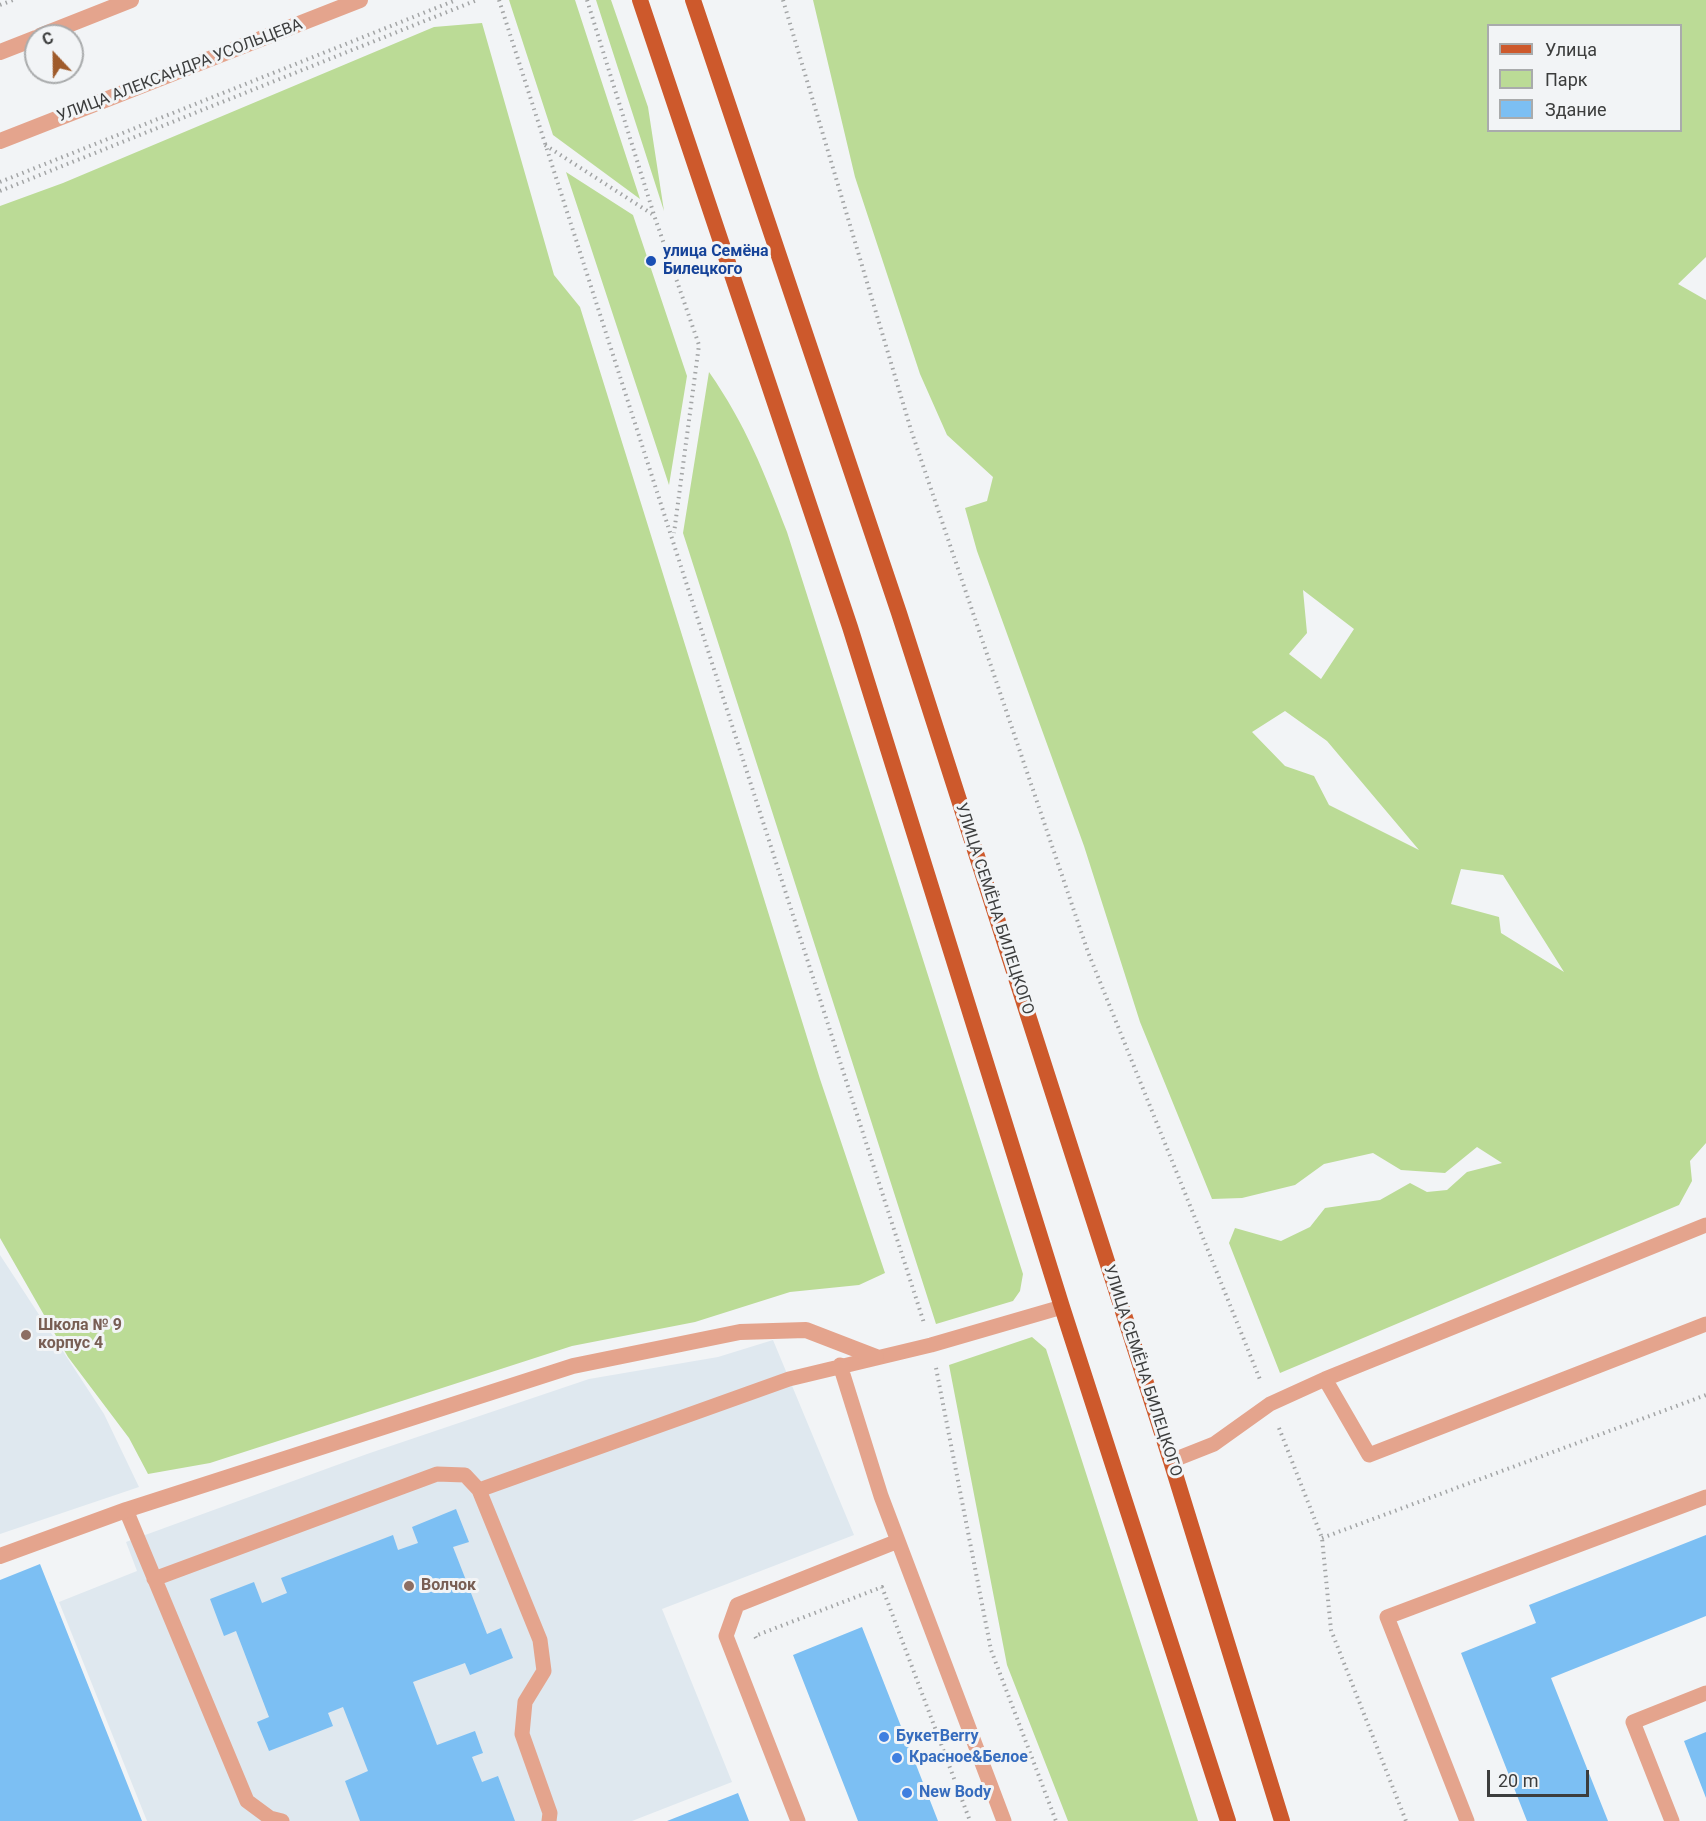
<!DOCTYPE html>
<html>
<head>
<meta charset="utf-8">
<style>
  body { margin:0 }
  #map { position:relative; width:1706px; height:1821px; overflow:hidden; background:#f2f4f6; font-family:Roboto,sans-serif }
  canvas { display:block }
  .legend { position:absolute; left:1487px; top:24px; width:195px; height:108px; box-sizing:border-box; background:#f2f4f6; border:2px solid #a9abac; margin:0; padding:8px 10px; list-style:none; font-size:18px; color:#3c3d3d }
  .legend li { display:flex; align-items:center; gap:12px; height:30px }
  .legend b { width:30px; border:2px solid #a9abac }
  .north { position:absolute; left:24px; top:24px; width:60px; height:60px; box-sizing:border-box; background:#f2f4f6; border:2px solid #a9abac; border-radius:50%; rotate:338deg; font-size:16px; font-weight:700; line-height:24px; text-align:center; color:#3c3d3d }
  .north::after { content:''; display:block; margin:auto; width:21px; height:27px; background:#9f5b2b; clip-path:polygon(50% 0,100% 100%,50% 72%,0 100%) }
  .scale { position:absolute; left:1487px; top:1770px; width:102px; height:27px; box-sizing:border-box; border:3px solid #3c3d3d; border-top:0; padding-left:8px; font-size:18px; line-height:21px; white-space:nowrap; color:#3c3d3d; -webkit-text-stroke:4px #f2f4f6; paint-order:stroke }
</style>
</head>
<body>
<div id="map">
<canvas width="1706" height="1821"></canvas>
<ul class="legend">
<li><b style="height:8px;background:#cd592c"></b>Улица</li>
<li><b style="height:16px;background:#bbdb96"></b>Парк</li>
<li><b style="height:16px;background:#7cbff3"></b>Здание</li>
</ul>
<div class="north">С</div>
<div class="scale">20 m</div>
</div>
<script>
const ctx = document.querySelector('canvas').getContext('2d');
ctx.lineJoin = 'round';
function paint(path, color) { ctx.fillStyle = color; ctx.fill(path, 'evenodd'); }
function strokePath(path, color, width, dash) { ctx.strokeStyle = color; ctx.lineWidth = width; ctx.lineCap = dash ? 'butt' : 'round'; ctx.setLineDash(dash || []); ctx.stroke(path); }
function drawText(font, color, halo, rows, align = 'center') {
  ctx.font = font + ' Roboto,sans-serif'; ctx.lineWidth = 6; ctx.setLineDash([]); ctx.textBaseline = 'middle'; ctx.strokeStyle = halo; ctx.fillStyle = color; for (const [text, x, y, turn = 0] of rows) {
    ctx.save(); ctx.translate(x, y); ctx.rotate((+turn || 0) * Math.PI / 180); ctx.textAlign = isNaN(turn) ? turn : align; if (halo) ctx.strokeText(text, 0, 0); ctx.fillText(text, 0, 0); ctx.restore();
  }
}
paint(new Path2D(`
  M 0,1255 L 104,1414 L 139,1487 L 0,1534 Z
  M 773,1340 L 854,1535 L 662,1609 L 732,1782 L 632,1821 L 147,1821 L 59,1602 L 137,1571 L 126,1542 L 367,1454 L 589,1379 L 718,1357 Z`), '#dfe8ef');
paint(new Path2D(`
  M 509,0 L 575,0 L 640,199 L 553,135 Z
  M 596,0 L 611,0 L 648,107 L 664,211 Z
  M 813,0 L 1706,0 L 1706,257 L 1678,284 L 1706,300 L 1706,1143 L 1690,1161 L 1692,1181 L 1679,1205 L 1280,1373 L 1229,1243 L 1235,1228 L 1281,1241 L 1310,1227 L 1325,1208 L 1380,1200 L 1410,1183 L 1427,1192 L 1447,1190 L 1467,1172 L 1502,1163 L 1477,1147 L 1445,1173 L 1401,1170 L 1373,1153 L 1324,1164 L 1295,1185 L 1242,1198 L 1212,1199 L 1140,1022 L 1084,846 L 977,551 L 965,508 L 987,501 L 993,477 L 947,435 L 920,374 L 855,177 ZM 1488,26 L 1680,26 L 1680,130 L 1488,130 ZM 1303,590 L 1354,629 L 1321,679 L 1289,654 L 1307,633 ZM 1285,711 L 1327,741 L 1419,850 L 1329,805 L 1314,776 L 1285,766 L 1252,732 ZM 1461,869 L 1503,875 L 1564,972 L 1501,933 L 1499,917 L 1451,904 Z
  M 482,23 L 554,275 L 580,307 L 820,1079 L 885,1273 L 859,1285 L 790,1292 L 695,1322 L 572,1346 L 210,1463 L 148,1474 L 129,1438 L 68,1357 L 0,1238 L 0,206 L 63,183 L 434,27 Z
  M 566,172 L 633,215 L 687,376 L 669,485 Z
  M 709,372 C 746,425 764,472 787,532 L 1023,1274 L 1020,1291 L 1013,1301 L 936,1324 L 683,533 Z
  M 1032,1337 L 1046,1349 L 1198,1821 L 1068,1821 L 1007,1665 L 949,1365 Z`), '#bbdb96');
paint(new Path2D(`
  M 456,1509 L 469,1542 L 453,1547 L 487,1634 L 501,1628 L 513,1658 L 470,1675 L 465,1663 L 413,1682 L 437,1745 L 475,1731 L 483,1753 L 472,1757 L 482,1782 L 498,1776 L 515,1821 L 360,1821 L 345,1781 L 368,1771 L 343,1707 L 328,1713 L 333,1726 L 269,1751 L 257,1722 L 269,1717 L 236,1631 L 224,1636 L 210,1599 L 254,1582 L 262,1603 L 287,1593 L 281,1578 L 393,1535 L 398,1550 L 418,1543 L 412,1527 Z
  M 1706,1535 L 1706,1616 L 1551,1678 L 1608,1821 L 1527,1821 L 1461,1653 L 1536,1623 L 1529,1605 Z
  M 40,1564 L 142,1821 L 0,1821 L 0,1580 Z
  M 862,1627 L 904,1734 L 938,1821 L 858,1821 L 793,1655 Z
  M 1706,1732 L 1706,1798 L 1684,1741 Z
  M 738,1793 L 749,1821 L 667,1821 Z`), '#7cbff3');
strokePath(new Path2D(`
  M 499,0 L 924,1323
  M 587,0 L 654,215 L 699,345 L 674,533
  M 783,0 L 911,430 L 1088,952 L 1261,1382
  M 0,5 L 13,0
  M 545,145 L 652,214
  M 0,182 L 456,0
  M 0,191 L 477,0
  M 936,1368 L 991,1650 L 1056,1821
  M 1279,1428 L 1322,1538 L 1331,1630 L 1406,1821
  M 1322,1538 L 1706,1395
  M 756,1638 L 755,1636 L 882,1587 L 970,1821`), '#a3a5a6', 4, [1.5, 4.5]);
strokePath(new Path2D(`
  M 840,1365 L 881,1496 L 1004,1821
  M 1325,1379 L 1369,1455 L 1706,1324
  M 1171,1461 L 1214,1444 L 1270,1404 L 1325,1379 L 1706,1225
  M 479,1490 L 789,1379 L 931,1345 L 1062,1307
  M 126,1510 L 247,1801 L 270,1818 L 282,1821
  M 154,1579 L 437,1474 L 465,1475 L 479,1490 L 540,1640 L 544,1671 L 525,1702 L 522,1734 L 550,1813 L 549,1821
  M 798,1821 L 726,1636 L 737,1605 L 898,1541
  M 1467,1821 L 1387,1617 L 1706,1497
  M 1672,1821 L 1633,1722 L 1706,1693`), '#e4a48d', 15);
strokePath(new Path2D(`
  M 0,1556 L 126,1510 L 573,1366 L 740,1332 L 806,1330 L 876,1357`), '#e4a48d', 16);
strokePath(new Path2D(`
  M 40,36 L 131,0
  M 0,52 L 36,38
  M 0,141 L 360,0`), '#e4a48d', 16);
strokePath(new Path2D(`
  M 640,0 L 850,627 L 1062,1307 L 1228,1821
  M 693,0 L 899,613 L 1171,1461 L 1282,1821`), '#cd592c', 16);
for (const [x, y, r, color] of [
  [651,261,6,"#1a4fb4"],
  [26,1335,6,"#8d6e63"],
  [409,1586,6,"#8d6e63"],
  [884,1737,6,"#3f7fe0"],
  [897,1758,6,"#3f7fe0"],
  [907,1793,6,"#3f7fe0"]
]) { const dot = new Path2D(); dot.arc(x, y, r, 0, 2 * Math.PI); ctx.fillStyle = color; ctx.fill(dot); strokePath(dot, '#f2f4f6', 2); }
drawText('16px', '#3c3d3d', '#f2f4f6', [
  ["УЛИЦА АЛЕКСАНДРА УСОЛЬЦЕВА",180,71,-21],
  ["УЛИЦА СЕМЁНА БИЛЕЦКОГО",994,909,72],
  ["УЛИЦА СЕМЁНА БИЛЕЦКОГО",1142,1371,72]
]);
drawText('bold 16px', '#164399', '#f2f4f6', [
  ["улица Семёна",663,252],
  ["Билецкого",663,270]
], 'left');
drawText('bold 16px', '#785e54', '#f2f4f6', [
  ["Школа № 9",38,1326],
  ["корпус 4",38,1344],
  ["Волчок",421,1586]
], 'left');
drawText('bold 16px', '#366cbe', '#f2f4f6', [
  ["БукетBerry",896,1737],
  ["Красное&Белое",909,1758],
  ["New Body",919,1793]
], 'left');
</script>
</body>
</html>
